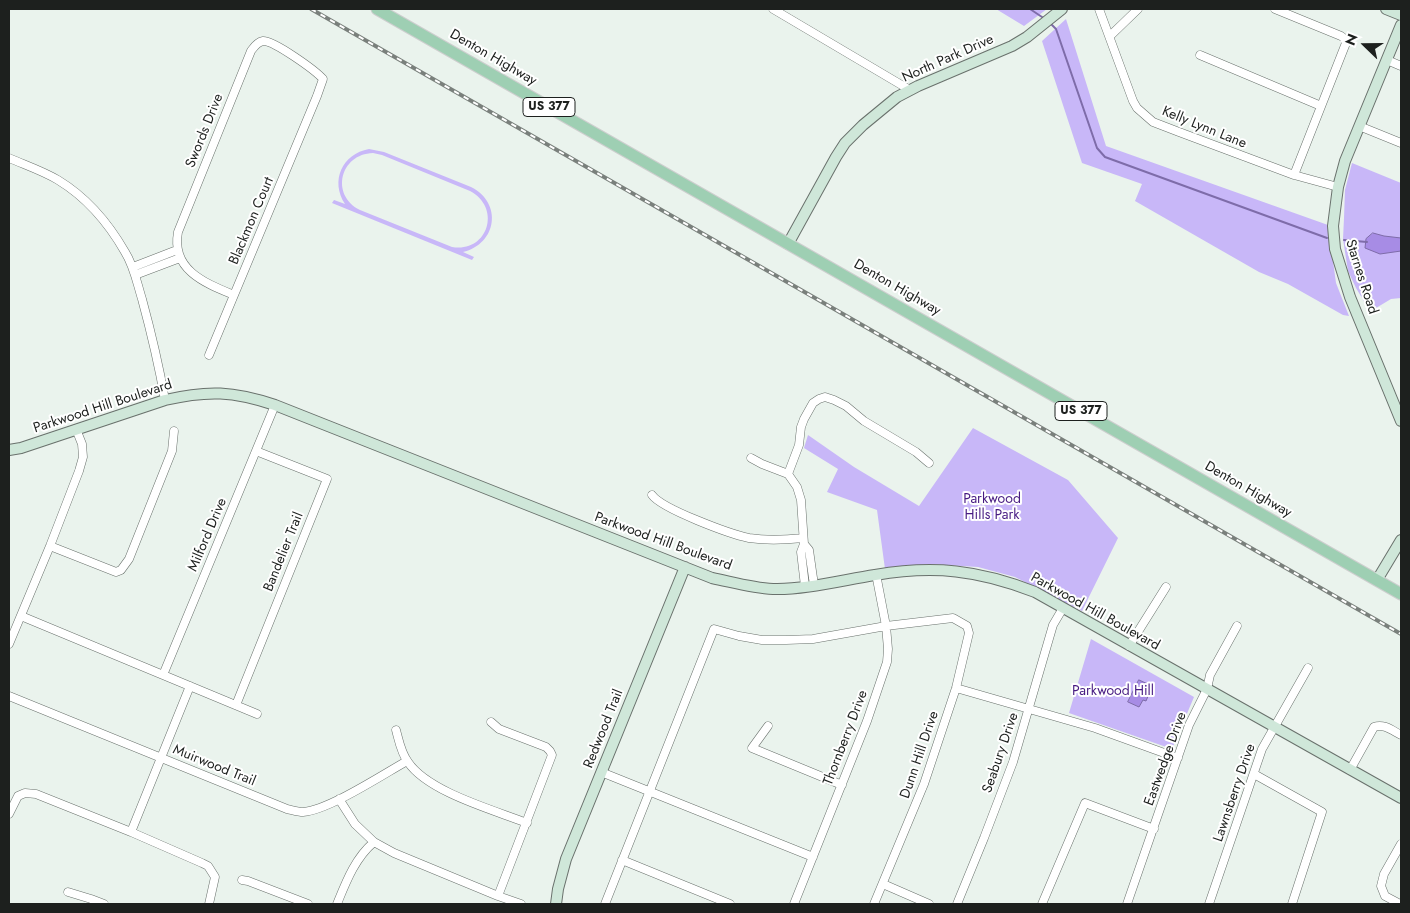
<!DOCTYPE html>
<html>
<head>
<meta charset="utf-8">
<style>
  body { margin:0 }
  #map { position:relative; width:1410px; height:913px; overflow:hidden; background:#eaf3ed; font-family:Jost,sans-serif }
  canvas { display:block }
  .frame { position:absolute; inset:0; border:10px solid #1d201e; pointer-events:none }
  .north { position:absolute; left:1340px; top:20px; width:50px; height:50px; -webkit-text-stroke:4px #fff; paint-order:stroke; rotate:292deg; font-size:14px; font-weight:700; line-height:20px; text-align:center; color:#1d201e }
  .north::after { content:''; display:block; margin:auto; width:18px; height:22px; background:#1d201e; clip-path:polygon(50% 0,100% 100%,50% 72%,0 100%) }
</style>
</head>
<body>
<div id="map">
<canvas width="1410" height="913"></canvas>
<div class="frame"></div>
<div class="north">N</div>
</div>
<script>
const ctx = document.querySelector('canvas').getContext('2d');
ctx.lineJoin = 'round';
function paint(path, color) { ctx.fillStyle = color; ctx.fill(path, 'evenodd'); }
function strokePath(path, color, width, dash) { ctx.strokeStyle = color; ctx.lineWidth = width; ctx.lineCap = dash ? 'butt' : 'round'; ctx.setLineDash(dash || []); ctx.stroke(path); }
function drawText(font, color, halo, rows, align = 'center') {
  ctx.font = font + ' Jost,sans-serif'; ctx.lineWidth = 4; ctx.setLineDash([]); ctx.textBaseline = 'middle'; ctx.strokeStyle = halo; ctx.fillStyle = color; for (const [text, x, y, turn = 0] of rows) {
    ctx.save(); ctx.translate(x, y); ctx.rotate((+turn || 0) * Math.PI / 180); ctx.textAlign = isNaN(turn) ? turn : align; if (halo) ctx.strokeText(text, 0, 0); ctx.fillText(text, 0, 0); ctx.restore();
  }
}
paint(new Path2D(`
  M 996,9 L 1047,9 L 1024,26 Z
  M 1066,19 L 1106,146 L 1328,225 L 1336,283 L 1349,316 L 1343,315 L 1288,284 L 1259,272 L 1135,201 L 1142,184 L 1082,163 L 1042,41 Z
  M 369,149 L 384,152 L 471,187 C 503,203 497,244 463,252 L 474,257 L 472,260 L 332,203 L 334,200 L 345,204 C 330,181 342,154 369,149 ZM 373,153 L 382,155 L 470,191 C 502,208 488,253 452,247 L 360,210 C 330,195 340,154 373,153 Z
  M 1352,163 L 1401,183 L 1401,298 L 1391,299 L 1376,308 L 1365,303 L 1356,288 L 1348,271 L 1343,239 L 1344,218 L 1345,190 Z
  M 973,428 L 1068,480 L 1118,538 L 1082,611 L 1015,577 L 978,567 L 929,564 L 885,569 L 877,510 L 827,492 L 838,469 L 804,448 L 808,435 L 854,467 L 919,506 Z
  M 1091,639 L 1194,697 L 1172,749 L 1069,713 Z`), '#c8b7f8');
const water = new Path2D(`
  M 1373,233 L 1384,236 L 1401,238 L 1401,251 L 1380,254 L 1365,248 L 1366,239 Z
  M 1139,680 L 1150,685 L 1146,692 L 1149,694 L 1146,701 L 1143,700 L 1139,707 L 1128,702 Z`);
paint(water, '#a78ce5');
strokePath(water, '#7e6ca9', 1);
strokePath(new Path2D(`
  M 1030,9 L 1045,19
  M 1050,23 L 1056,29 L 1097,148 L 1105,157 L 1327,238
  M 1344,240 L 1367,242`), '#7e6ca9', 2);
const street = new Path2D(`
  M 773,9 L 910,90
  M 1099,9 L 1133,101 L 1137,108 L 1153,122 L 1179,132 L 1294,175 L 1338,187
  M 1275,9 L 1341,36 L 1345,39 L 1346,43 L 1294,175
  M 1110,36 L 1138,9
  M 1200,55 L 1321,106
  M 1387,60 L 1401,66
  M 1359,126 L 1401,143
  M 9,158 C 25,165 43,171 58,180 C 86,197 109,224 125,252 C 134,266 137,283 142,299 C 151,332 159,366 165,400
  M 133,267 L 177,250
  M 135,275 L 180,258
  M 209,355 L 317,96 L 323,79 C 315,70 273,40 263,41 C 257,42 254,47 251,51 L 178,232 C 171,270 205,283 234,295
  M 751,458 L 762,464 L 788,474 L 797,487 L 801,500 L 804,544 L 801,552 L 805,586
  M 788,474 L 799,445 L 801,427 L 804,419 L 813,403 L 819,399 L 825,397 L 834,400 L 846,406 L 864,421 L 916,452 L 929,463
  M 652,495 C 662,509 730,534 749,538 C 768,541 785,540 803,538
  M 804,544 L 809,550 L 814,585
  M 50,546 L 116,572 L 121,570 L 129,559 L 172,451 L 174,431
  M 21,616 L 257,714
  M 9,644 L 50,546 L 79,471 L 83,457 L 82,444 L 76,429
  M 1129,646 L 1166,587
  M 163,675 L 275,405
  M 956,688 L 1095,728 L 1178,758
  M 9,696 L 287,809 C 292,810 298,812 303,812 C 329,810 382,775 407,761
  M 236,705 L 327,479 L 256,451
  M 491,722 L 499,729 L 546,747 L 550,751 L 552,755 L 498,896
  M 768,726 L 752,748 L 842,785
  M 396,730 C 399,741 401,753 408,762 C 428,792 494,810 527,823
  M 1350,770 L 1374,727 C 1384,723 1393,731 1401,735
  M 601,772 L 813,857
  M 1254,774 L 1322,812 L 1292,904
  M 339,799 L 355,824 L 374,842 L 394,853 L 498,896 L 521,904
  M 9,814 L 18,796 L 25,793 L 36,794 L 131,832 L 202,863 L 208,866 L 215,877 L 209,904
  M 131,832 L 190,686
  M 622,860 L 730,904
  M 242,880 L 248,881 L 308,904
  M 883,884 L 929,904
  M 68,892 L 91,899 L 104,904
  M 337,904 C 346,882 355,858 374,842
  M 605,904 L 714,629 L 739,636 L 762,640 L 786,640 L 813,639 L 886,626 L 953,618 L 967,626 L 969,633 L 956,688 L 924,784 L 874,904
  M 794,904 L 867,721 L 887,662 L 888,649 L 886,626 L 876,574
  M 957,904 L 984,838 L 1013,762 L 1053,625 L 1063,608
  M 1042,904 L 1085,803 L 1154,829
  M 1127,904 L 1189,725 L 1207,689 L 1210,675 L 1237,626
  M 1209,904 L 1262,749 L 1308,668
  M 1400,904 L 1385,896 L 1381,886 L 1384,874 L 1401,844`);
const secondary = new Path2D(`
  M 1386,9 L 1401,15
  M 1401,25 L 1345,161 L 1338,187 L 1333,226 L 1335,249 L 1350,297 L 1401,421
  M 788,244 L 836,157 L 845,143 L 863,125 L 897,97 L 918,86 L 1012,46 L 1027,37 L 1062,9
  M 9,450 L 21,448 L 165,400 C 208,390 233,391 275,405 L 712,578 C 732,582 752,588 773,589 C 804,590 843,580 875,575 C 934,565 979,570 1035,592 L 1401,798
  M 1377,580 L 1401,540
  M 556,904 L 558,889 L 566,859 L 685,567`);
const primary = new Path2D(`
  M 377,9 L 1401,594`);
strokePath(street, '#69716c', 9);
strokePath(secondary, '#69716c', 12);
strokePath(primary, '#cdcece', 13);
strokePath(street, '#fff', 8);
strokePath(secondary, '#cfe7d9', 10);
strokePath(primary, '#9ecfb3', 11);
const rail = new Path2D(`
  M 311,9 L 1401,634`);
strokePath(rail, '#7a807c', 4);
strokePath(rail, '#fff', 2, [5.5]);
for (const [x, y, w] of [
  [549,107,52],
  [1081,411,52]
]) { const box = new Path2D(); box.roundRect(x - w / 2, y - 9.5, w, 19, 4); ctx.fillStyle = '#fff'; ctx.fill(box); strokePath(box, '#1d201e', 1); }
drawText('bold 12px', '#1d201e', null, [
  ["US 377",549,107],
  ["US 377",1081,411]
]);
drawText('14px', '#1d201e', '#fff', [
  ["Denton Highway",493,58,30],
  ["North Park Drive",948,59,-24],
  ["Kelly Lynn Lane",1204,128,22],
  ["Swords Drive",205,131,-68],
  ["Blackmon Court",252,221,-67],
  ["Starnes Road",1361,277,72],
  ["Denton Highway",897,288,30],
  ["Parkwood Hill Boulevard",103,407,-18],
  ["Denton Highway",1248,490,30],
  ["Milford Drive",208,535,-67],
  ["Parkwood Hill Boulevard",663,542,20],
  ["Bandelier Trail",284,552,-68],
  ["Parkwood Hill Boulevard",1095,612,29],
  ["Redwood Trail",604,729,-68],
  ["Thornberry Drive",846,738,-69],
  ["Seabury Drive",1001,753,-71],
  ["Dunn Hill Drive",920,755,-71],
  ["Eastwedge Drive",1166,759,-70],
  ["Muirwood Trail",214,766,22],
  ["Lawnsberry Drive",1235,793,-71]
]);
drawText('14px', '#471b82', '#fff', [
  ["Parkwood",992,500],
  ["Hills Park",992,516],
  ["Parkwood Hill",1113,692]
]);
</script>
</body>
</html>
